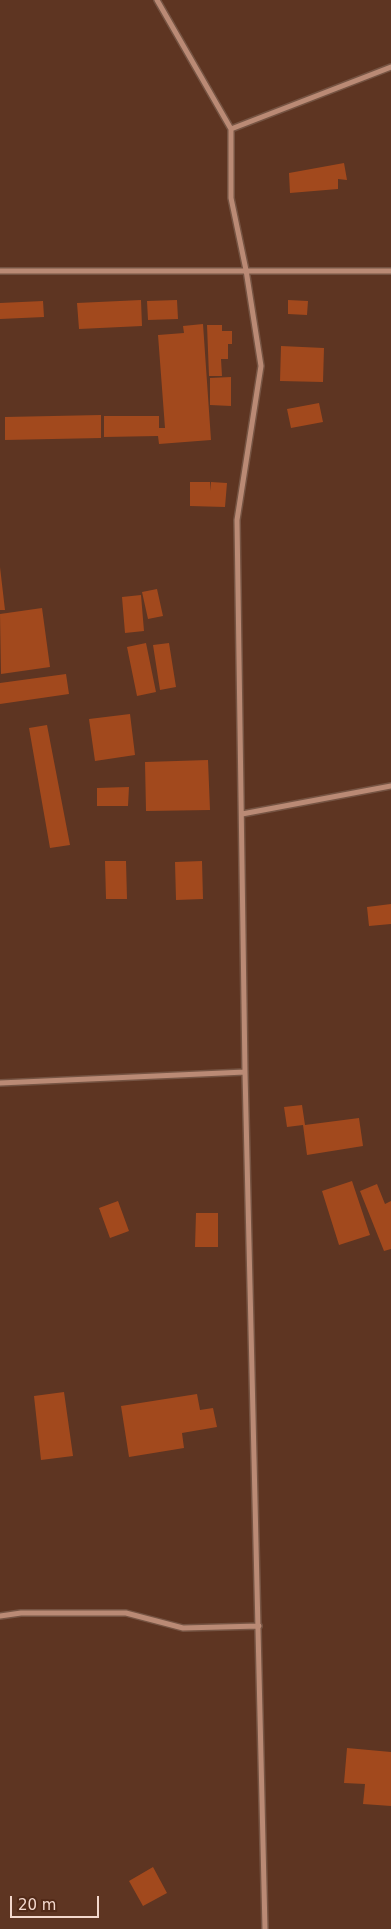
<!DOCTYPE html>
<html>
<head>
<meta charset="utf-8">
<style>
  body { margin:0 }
  #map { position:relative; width:391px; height:1929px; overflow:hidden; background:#5e3522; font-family:"DejaVu Sans",sans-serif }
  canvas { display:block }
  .scale { position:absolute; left:10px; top:1896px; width:89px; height:22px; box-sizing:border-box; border:2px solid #f3d8cd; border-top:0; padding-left:6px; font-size:15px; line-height:18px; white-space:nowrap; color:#f3d8cd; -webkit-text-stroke:4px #522a18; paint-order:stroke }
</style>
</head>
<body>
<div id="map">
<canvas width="391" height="1929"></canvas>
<div class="scale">20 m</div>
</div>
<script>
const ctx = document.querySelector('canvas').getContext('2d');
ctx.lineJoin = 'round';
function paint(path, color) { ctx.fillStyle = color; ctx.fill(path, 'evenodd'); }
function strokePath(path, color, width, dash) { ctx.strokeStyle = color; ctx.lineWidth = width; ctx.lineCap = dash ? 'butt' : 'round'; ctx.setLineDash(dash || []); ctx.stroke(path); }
paint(new Path2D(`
  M 344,163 L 347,180 L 338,179 L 338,189 L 290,193 L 289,173 Z
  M 141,300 L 142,326 L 79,329 L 77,303 Z
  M 177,300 L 178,319 L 148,320 L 147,301 Z
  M 288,300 L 308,301 L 307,315 L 288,314 Z
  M 43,301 L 44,317 L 0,319 L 0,303 Z
  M 203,324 L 211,440 L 159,444 L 158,436 L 104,437 L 104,416 L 159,416 L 159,428 L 165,428 L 158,335 L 184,333 L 183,326 Z
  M 207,325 L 222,325 L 222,331 L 232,331 L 232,344 L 228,344 L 228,359 L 221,359 L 222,376 L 209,376 Z
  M 281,346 L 324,348 L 323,382 L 280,381 Z
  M 231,377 L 231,406 L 210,405 L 210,378 Z
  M 319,403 L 323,422 L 291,428 L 287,409 Z
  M 101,415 L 101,438 L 5,440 L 5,417 Z
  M 190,482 L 210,482 L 210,491 L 211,482 L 227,483 L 225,507 L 190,506 Z
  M 0,567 L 5,610 L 0,610 Z
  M 157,589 L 163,616 L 148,619 L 142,592 Z
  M 141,595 L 144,631 L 125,633 L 122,597 Z
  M 42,608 L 50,667 L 1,674 L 0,614 Z
  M 146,643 L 156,692 L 137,696 L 127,647 Z
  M 169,643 L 176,687 L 160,690 L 153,645 Z
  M 66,674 L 69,694 L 0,704 L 0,683 Z
  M 130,714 L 135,755 L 95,761 L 89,719 Z
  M 47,725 L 70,845 L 50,848 L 29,728 Z
  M 208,760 L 210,810 L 146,811 L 145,762 Z
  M 129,787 L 128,806 L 97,806 L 97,788 Z
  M 105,861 L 126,861 L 127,899 L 106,899 Z
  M 202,861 L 203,899 L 176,900 L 175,862 Z
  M 391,904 L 391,924 L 369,926 L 367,907 Z
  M 302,1105 L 305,1125 L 359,1118 L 363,1146 L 307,1155 L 303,1125 L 287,1127 L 284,1107 Z
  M 352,1181 L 370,1235 L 339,1245 L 322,1191 Z
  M 377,1184 L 385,1204 L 391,1201 L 391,1249 L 384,1251 L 360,1191 Z
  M 118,1201 L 129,1231 L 110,1238 L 99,1208 Z
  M 196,1213 L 218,1213 L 218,1247 L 195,1247 Z
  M 64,1392 L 73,1456 L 41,1460 L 34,1396 Z
  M 197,1394 L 200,1410 L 213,1408 L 217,1427 L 182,1433 L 184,1448 L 129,1457 L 121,1406 Z
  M 347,1748 L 391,1752 L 391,1806 L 363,1804 L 365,1784 L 344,1783 Z
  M 153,1867 L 167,1893 L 143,1906 L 129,1881 Z`), '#a2491d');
const street = new Path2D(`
  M 157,0 L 231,129 L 231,198 L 246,270 L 261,366 L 237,520 L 245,1072 L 265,1929
  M 231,129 L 391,67
  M 0,271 L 391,271
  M 242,814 L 391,786
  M 0,1083 L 245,1072
  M 0,1616 L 21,1613 L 126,1613 L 183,1628 L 259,1626`);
strokePath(street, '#765443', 8);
strokePath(street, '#ba8a75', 5);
</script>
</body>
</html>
